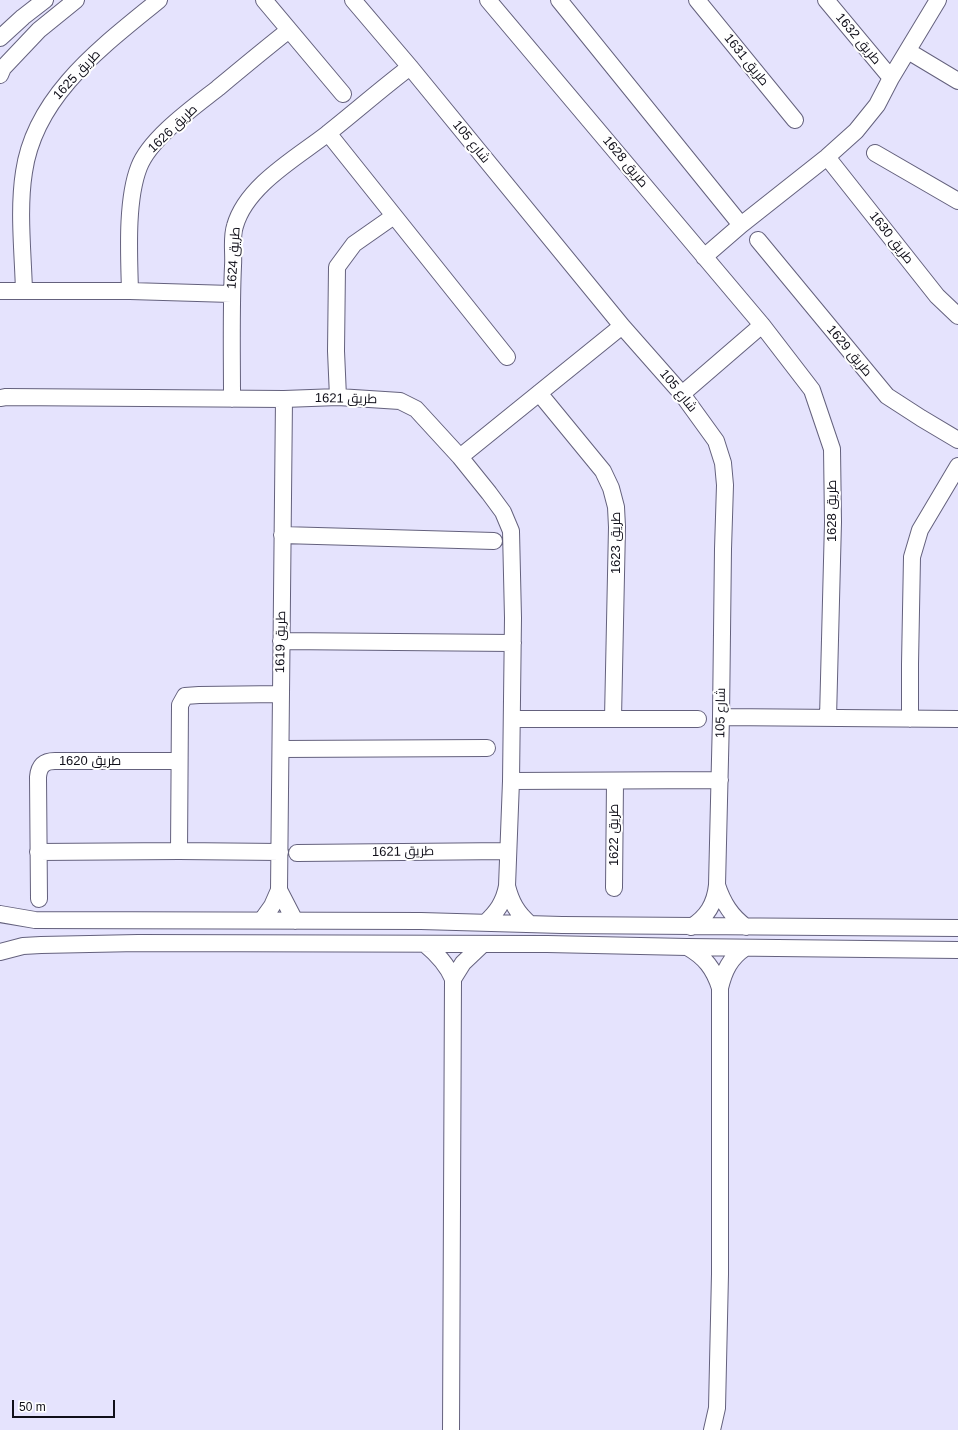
<!DOCTYPE html>
<html>
<head>
<meta charset="utf-8">
<style>
  body { margin:0 }
  #map { position:relative; width:958px; height:1430px; overflow:hidden; background:#e5e3fd; font-family:Arial,sans-serif }
  canvas { display:block }
  .scale { position:absolute; left:12px; top:1400px; width:103px; height:18px; box-sizing:border-box; border:2px solid #100f19; border-top:0; padding-left:5px; font-size:12px; line-height:14px; white-space:nowrap; color:#100f19; -webkit-text-stroke:3px #fff; paint-order:stroke }
</style>
</head>
<body>
<div id="map">
<canvas width="958" height="1430"></canvas>
<div class="scale">50 m</div>
</div>
<script>
const ctx = document.querySelector('canvas').getContext('2d');
ctx.lineJoin = 'round';
function strokePath(path, color, width, dash) { ctx.strokeStyle = color; ctx.lineWidth = width; ctx.lineCap = dash ? 'butt' : 'round'; ctx.setLineDash(dash || []); ctx.stroke(path); }
function drawText(font, color, halo, rows, align = 'center') {
  ctx.font = font + ' Arial,Cairo,sans-serif'; ctx.lineWidth = 4; ctx.setLineDash([]); ctx.textBaseline = 'middle'; ctx.strokeStyle = halo; ctx.fillStyle = color; for (const [text, x, y, turn = 0] of rows) {
    ctx.save(); ctx.translate(x, y); ctx.rotate((+turn || 0) * Math.PI / 180); ctx.textAlign = isNaN(turn) ? turn : align; if (halo) ctx.strokeText(text, 0, 0); ctx.fillText(text, 0, 0); ctx.restore();
  }
}
const street = new Path2D(`
  M 264,0 L 343,94
  M 353,0 L 410,67 L 622,326 L 682,394 L 716,441 L 723,463 L 725,485 L 723,549 L 721,717 L 717,885 C 715,904 707,917 691,927
  M 488,0 L 762,325 L 812,390 L 832,449 L 833,522 L 828,718
  M 559,0 L 741,225
  M 697,0 L 795,120
  M 826,0 L 891,78
  M 0,38 L 23,17 L 45,0
  M 908,51 L 958,81
  M 0,75 L 3,68 L 39,30 L 76,0
  M 328,133 L 507,357
  M 875,153 L 958,201
  M 827,157 L 937,296 L 958,316
  M 758,240 L 887,396 L 921,418 L 958,440
  M 704,257 L 741,225 L 827,157 L 856,131 L 877,105 L 891,78 L 938,0
  M 0,291 L 130,291 L 231,294
  M 24,291 C 23,253 18,210 24,172 C 35,95 103,46 159,0
  M 130,291 C 129,255 126,200 139,167 C 150,138 194,107 218,88 C 242,68 265,49 289,30
  M 539,393 L 603,471 L 611,488 L 616,507 L 617,527 L 613,718
  M 682,394 L 762,325
  M 338,397 L 336,351 L 337,267 L 354,244 L 394,216
  M 0,398 L 6,397 L 284,399 L 338,397 L 400,401 L 416,409 L 460,457 L 489,493 L 503,512 L 511,531 L 513,618 L 511,781 L 507,886 C 504,902 497,912 485,923
  M 232,399 C 232,355 231,310 233,266 C 234,253 231,238 235,226 C 246,186 296,158 327,134 C 355,112 382,88 410,67
  M 460,457 L 622,326
  M 282,535 L 494,541
  M 281,641 L 513,643
  M 721,717 L 958,719
  M 512,719 L 698,719
  M 910,719 L 910,664 L 912,557 L 920,530 L 958,466
  M 281,749 L 487,748
  M 511,781 L 720,780
  M 179,851 L 180,705 L 185,696 L 199,695 L 281,694
  M 38,852 L 179,851 L 280,852
  M 297,853 L 508,851
  M 717,885 C 723,903 731,916 746,927
  M 507,886 C 511,902 517,913 530,924
  M 614,888 L 615,782
  M 279,890 L 295,921
  M 39,899 L 38,777 C 39,766 44,761 55,761 L 179,761
  M 0,914 L 35,920 L 421,921 L 562,925 L 958,928
  M 262,920 L 272,906 L 279,890 L 284,399
  M 425,944 C 437,954 447,964 453,979 L 451,1430
  M 687,947 C 705,957 714,969 720,988
  M 0,952 L 23,946 L 41,945 L 138,943 L 547,944 L 687,947 L 958,950
  M 453,979 L 463,963 L 483,944
  M 712,1430 L 717,1408 L 720,1274 L 720,988 C 724,971 730,958 745,948`);
strokePath(street, '#64617d', 18);
strokePath(street, '#fff', 16);
drawText('13px', '#100f19', '#fff', [
  ["طريق 1632",858,39,50],
  ["طريق 1631",746,60,51],
  ["طريق 1625",77,75,-47],
  ["طريق 1626",173,129,-44],
  ["شارع 105",471,142,51],
  ["طريق 1628",625,162,50],
  ["طريق 1630",891,238,52],
  ["طريق 1624",234,258,-86],
  ["طريق 1629",849,351,50],
  ["شارع 105",678,391,51],
  ["طريق 1621",346,399,1],
  ["طريق 1628",832,511,-90],
  ["طريق 1623",616,543,-90],
  ["طريق 1619",281,642,-89],
  ["شارع 105",721,713,-89],
  ["طريق 1620",90,761],
  ["طريق 1622",614,835,-90],
  ["طريق 1621",403,852,-1]
]);
</script>
</body>
</html>
